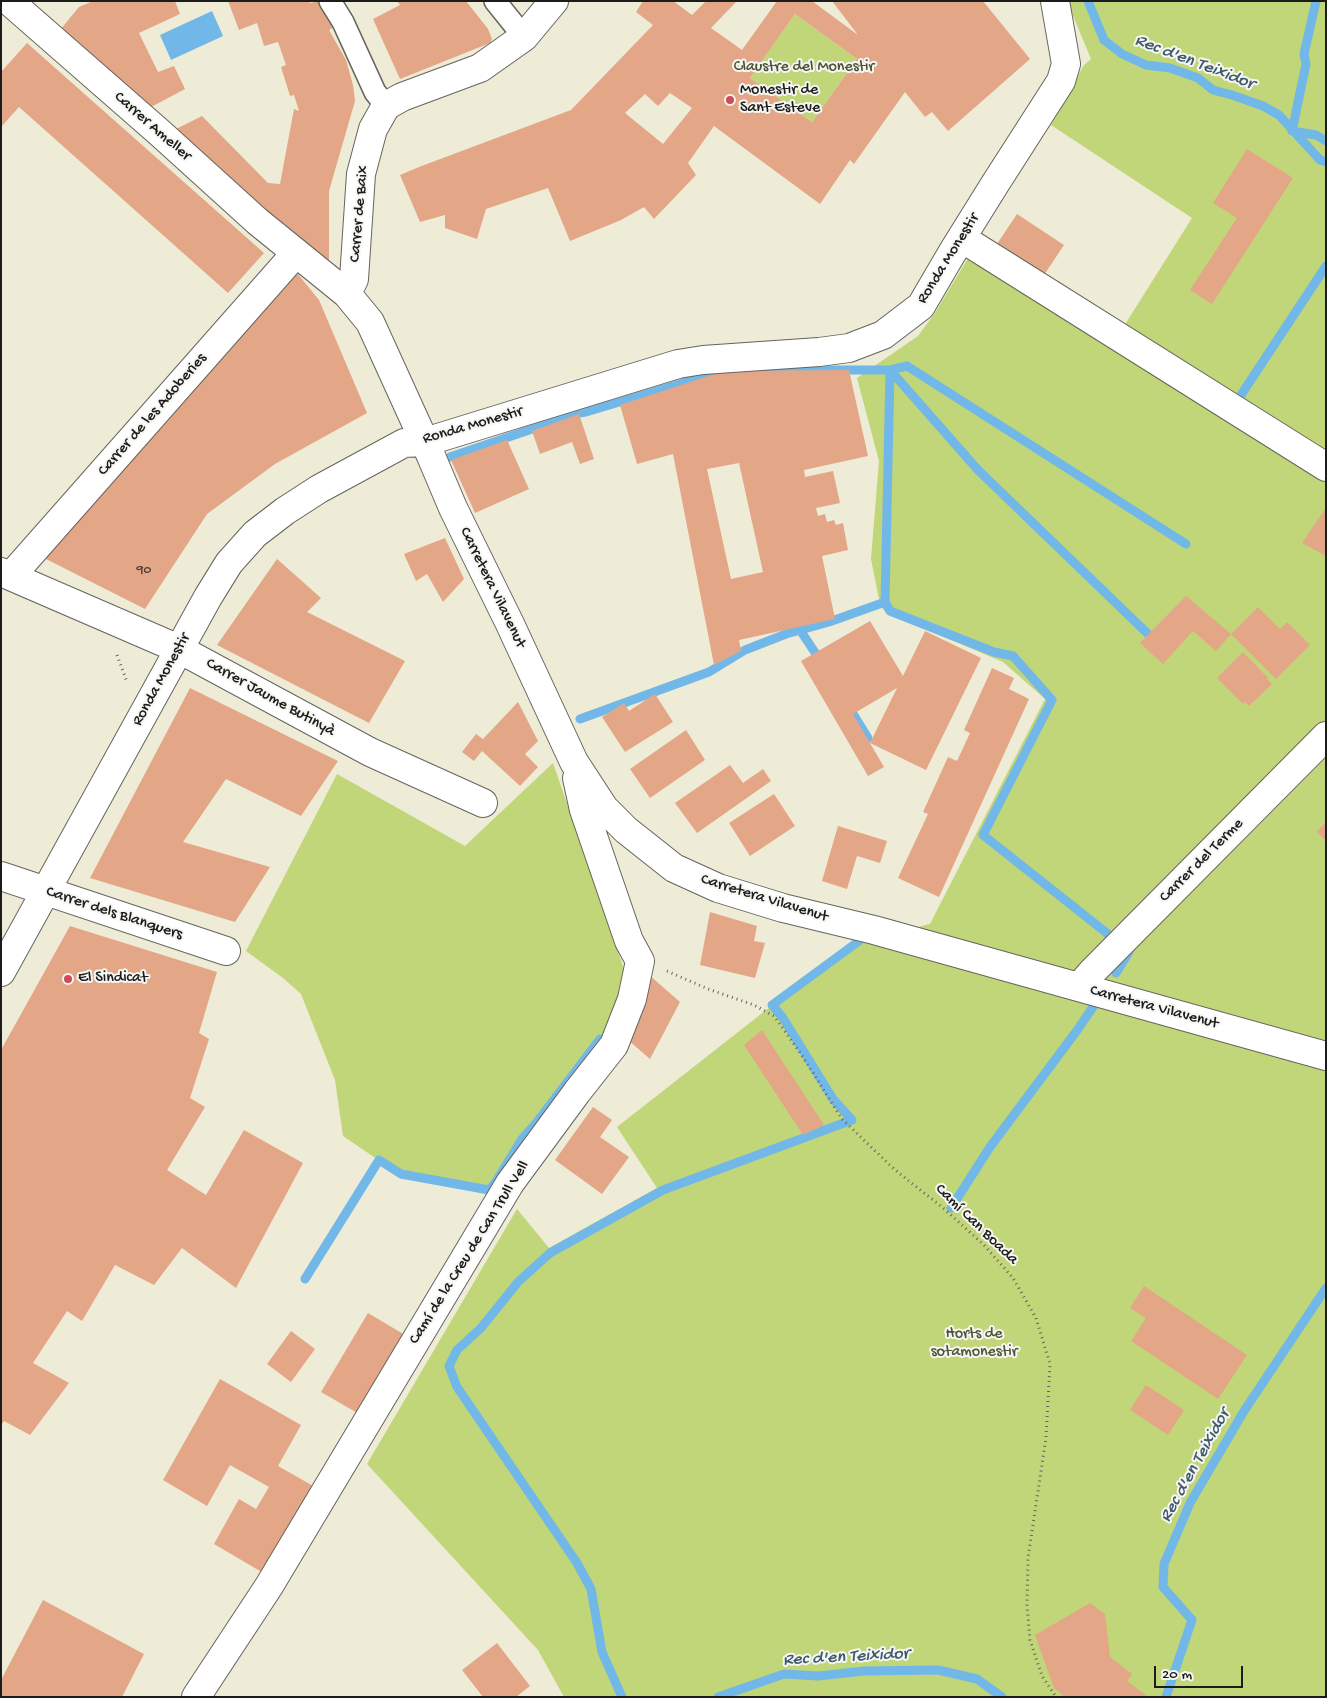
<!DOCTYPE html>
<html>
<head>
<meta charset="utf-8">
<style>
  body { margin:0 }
  #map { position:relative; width:1327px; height:1698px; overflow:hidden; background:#eeebd7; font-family:"Gochi Hand",sans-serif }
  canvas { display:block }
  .frame { position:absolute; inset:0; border:2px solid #1c1c1c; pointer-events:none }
  .scale { position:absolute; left:1154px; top:1666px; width:89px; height:22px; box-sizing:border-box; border:2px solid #1c1c1c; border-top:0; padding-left:6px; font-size:15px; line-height:18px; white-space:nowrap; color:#1c1c1c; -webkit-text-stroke:4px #f6f6f2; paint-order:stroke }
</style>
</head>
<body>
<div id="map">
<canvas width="1327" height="1698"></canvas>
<div class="frame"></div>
<div class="scale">20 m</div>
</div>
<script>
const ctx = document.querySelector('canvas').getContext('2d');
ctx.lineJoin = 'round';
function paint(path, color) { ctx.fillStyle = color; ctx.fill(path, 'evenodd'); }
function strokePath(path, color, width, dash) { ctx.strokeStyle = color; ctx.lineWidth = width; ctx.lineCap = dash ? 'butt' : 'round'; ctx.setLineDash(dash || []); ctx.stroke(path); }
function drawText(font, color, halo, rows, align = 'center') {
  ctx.font = font + ' "Gochi Hand",sans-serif'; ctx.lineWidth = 4; ctx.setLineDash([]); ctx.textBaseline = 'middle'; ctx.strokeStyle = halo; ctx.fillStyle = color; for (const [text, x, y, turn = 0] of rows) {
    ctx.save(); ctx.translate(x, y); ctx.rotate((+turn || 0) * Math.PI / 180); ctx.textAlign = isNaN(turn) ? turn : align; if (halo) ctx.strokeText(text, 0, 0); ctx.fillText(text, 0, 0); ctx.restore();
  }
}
paint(new Path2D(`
  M 1067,1 L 1326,1 L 1326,1697 L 564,1697 L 538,1650 L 367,1464 L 517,1209 L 549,1248 L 657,1188 L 617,1127 L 770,1007 L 864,941 L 930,924 L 1045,699 L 1003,662 L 885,612 L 880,604 L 871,559 L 879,461 L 857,378 L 918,336 L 935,313 L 971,253 L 1114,342 L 1192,218 L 1051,125 L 1084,65 L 1091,59 Z
  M 795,14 L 857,59 L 812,122 L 750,78 Z
  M 553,763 L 625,972 L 608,1027 L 495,1188 L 396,1172 L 343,1136 L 335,1080 L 301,994 L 283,978 L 246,951 L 337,774 L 465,846 Z`), '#c1d579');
paint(new Path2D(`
  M 212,11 L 223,36 L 171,60 L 160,35 Z`), '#71b8e8');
strokePath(new Path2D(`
  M 1088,1 L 1104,40 L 1122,54 L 1146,65 L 1170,68 L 1198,78 L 1213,90 L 1232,95 L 1263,106 L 1279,115 L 1320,160 L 1326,162
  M 1316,1 L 1304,54 L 1306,64 L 1292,131 L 1316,135 L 1326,141
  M 742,370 L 890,370 L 907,366 L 1186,544
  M 890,370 L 885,602 L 890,611 L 994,652 L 1013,656 L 1052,700 L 983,835 L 1113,938
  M 890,370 L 978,470 L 1147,633
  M 1236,405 L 1235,404 L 1326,266
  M 450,457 L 579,413 L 586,412 L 726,370
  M 800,630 L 822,663
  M 847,704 L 868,738
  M 580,719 L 709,672 L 745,650 L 786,634 L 829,622 L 885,602
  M 1116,973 L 1129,952
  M 951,1208 L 990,1147 L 1078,1029 L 1097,1001
  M 305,1279 L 379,1160 L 401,1174 L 489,1190 L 495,1183 L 522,1139 L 537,1122 L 600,1039
  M 622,1697 L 602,1652 L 591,1589 L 577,1563 L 457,1387 L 449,1366 L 457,1350 L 481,1328 L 518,1282 L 550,1253 L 663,1190 L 852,1120 L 833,1099 L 783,1018 L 772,1005 L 859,941
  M 718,1697 L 784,1674 L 818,1676 L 864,1671 L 938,1670 L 977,1679 L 1002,1697
  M 1166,1697 L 1192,1620 L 1163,1587 L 1164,1564 L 1190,1503 L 1244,1411 L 1326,1288`), '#71b8e8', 9);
paint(new Path2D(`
  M 93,1 L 175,1 L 180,14 L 139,33 L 158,72 L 174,66 L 185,89 L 151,107 L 60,30 L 79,7 Z
  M 228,1 L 309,1 L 310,3 L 321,1 L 334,27 L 329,30 L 346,60 L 353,85 L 355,101 L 329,191 L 329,262 L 313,258 L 174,130 L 202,116 L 268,183 L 280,184 L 294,109 L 299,111 L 294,95 L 290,96 L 281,67 L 286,65 L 278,42 L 264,46 L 257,23 L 239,30 Z
  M 397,1 L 466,1 L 488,29 L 492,39 L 490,43 L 400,79 L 373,19 L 400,5 Z
  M 643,1 L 673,1 L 692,15 L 706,1 L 737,1 L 711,28 L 742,50 L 777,1 L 812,1 L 858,35 L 832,1 L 983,1 L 1030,59 L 948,131 L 932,112 L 925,117 L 905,92 L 854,164 L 850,160 L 820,204 L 714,126 L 688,163 L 696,175 L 654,219 L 644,207 L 621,220 L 570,241 L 548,188 L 486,209 L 477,239 L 445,228 L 445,215 L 420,222 L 400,175 L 419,167 L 571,110 L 653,25 L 636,12 ZM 795,14 L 857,59 L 812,122 L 750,78 ZM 670,93 L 692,108 L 663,144 L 625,113 L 645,94 L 658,106 Z
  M 27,43 L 264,253 L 228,293 L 19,107 L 1,127 L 1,72 Z
  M 1247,149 L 1293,178 L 1212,304 L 1190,290 L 1237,218 L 1213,203 Z
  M 1017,214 L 1064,245 L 1044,275 L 997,244 Z
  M 297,273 L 319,300 L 367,413 L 275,464 L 207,514 L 145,609 L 44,558 Z
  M 849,370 L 868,456 L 804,470 L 805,477 L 833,471 L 840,503 L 816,508 L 818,516 L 825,514 L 827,522 L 834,520 L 836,525 L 843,523 L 848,550 L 822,556 L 835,619 L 739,640 L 741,651 L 714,665 L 673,454 L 637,464 L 620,405 L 724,371 ZM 739,463 L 763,572 L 731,579 L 707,469 Z
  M 579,414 L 594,459 L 580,464 L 572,442 L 540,454 L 532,431 Z
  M 507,440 L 529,489 L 475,513 L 451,460 Z
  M 1326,508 L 1326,556 L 1302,543 Z
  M 445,538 L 464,579 L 443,602 L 427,574 L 416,581 L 404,554 Z
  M 277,559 L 321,598 L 307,612 L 405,661 L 369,723 L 217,645 Z
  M 1186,596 L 1231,634 L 1216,651 L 1193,631 L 1163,664 L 1140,643 Z
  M 1258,607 L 1280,629 L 1287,622 L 1310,645 L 1276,679 L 1231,634 Z
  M 870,621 L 903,676 L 925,631 L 981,658 L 926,770 L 870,743 L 897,688 L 853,714 L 884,767 L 868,776 L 801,661 Z
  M 1243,652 L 1268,678 L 1267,679 L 1272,684 L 1249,706 L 1245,702 L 1243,704 L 1217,678 Z
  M 992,668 L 1014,678 L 1009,689 L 1029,699 L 939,897 L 898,878 L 928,814 L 923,812 L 948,757 L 957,761 L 970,733 L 964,730 Z
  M 190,688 L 338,761 L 301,816 L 226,779 L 183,842 L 270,867 L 235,922 L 90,878 Z
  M 655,694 L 673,722 L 625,752 L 602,717 L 624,703 L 629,711 Z
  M 518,702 L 538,741 L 525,754 L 538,767 L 520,786 L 482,751 L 474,761 L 462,752 L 476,734 L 483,739 Z
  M 686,730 L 705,760 L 650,798 L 630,769 Z
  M 730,765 L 743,783 L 763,769 L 771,781 L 697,833 L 675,803 Z
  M 774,794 L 795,826 L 750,856 L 729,823 Z
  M 1326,822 L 1326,841 L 1317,832 Z
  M 838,826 L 887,841 L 880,863 L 857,856 L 847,889 L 822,881 Z
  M 710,912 L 757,926 L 754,941 L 765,943 L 755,978 L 700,965 Z
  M 70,926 L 217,972 L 199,1033 L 209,1039 L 190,1098 L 205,1107 L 167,1170 L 206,1195 L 244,1130 L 303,1163 L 236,1288 L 182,1248 L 154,1285 L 115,1265 L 82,1321 L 67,1311 L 33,1363 L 69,1383 L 30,1435 L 4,1421 L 1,1425 L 1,1050 Z
  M 648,974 L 680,1002 L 650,1059 L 620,1033 Z
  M 762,1030 L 824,1125 L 803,1135 L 744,1045 Z
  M 593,1107 L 612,1120 L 600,1137 L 629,1157 L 602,1194 L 555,1160 Z
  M 1144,1286 L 1247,1355 L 1218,1399 L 1131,1341 L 1146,1318 L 1130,1308 Z
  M 368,1313 L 405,1335 L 359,1414 L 321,1392 Z
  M 291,1331 L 315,1349 L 291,1382 L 267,1364 Z
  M 220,1379 L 301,1425 L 278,1466 L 315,1487 L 265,1574 L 214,1544 L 239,1499 L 256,1509 L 269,1487 L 230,1465 L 207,1506 L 163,1480 Z
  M 1146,1385 L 1184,1410 L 1168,1435 L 1130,1410 Z
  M 43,1600 L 144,1654 L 122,1697 L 1,1697 L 1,1680 Z
  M 1090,1603 L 1105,1614 L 1110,1657 L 1132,1674 L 1127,1681 L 1148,1697 L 1065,1697 L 1054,1688 L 1035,1635 Z
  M 497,1643 L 530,1686 L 516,1697 L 483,1697 L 462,1670 Z`), '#e3a787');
const pedestrian = new Path2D(`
  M 330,1 L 343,22 L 375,92 L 386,106
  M 495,1 L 524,37`);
const minor = new Path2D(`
  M 9,1 L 160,133 L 257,221 L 347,294 L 370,322 L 431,456 L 453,508 L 510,624 L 574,762 L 604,808 L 626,830 L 674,868 L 718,888 L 783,908 L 874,930 L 1326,1056
  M 961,241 L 971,244 L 1326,467
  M 347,294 L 354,279 L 361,174 L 373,129 L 386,106 L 402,97 L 480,68 L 524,37 L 554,1
  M 1,572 L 179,649 L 370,752 L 483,803
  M 11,576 L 296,253
  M 1,876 L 226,951
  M 1,972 L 208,597 L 229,563 L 255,534 L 285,511 L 319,489 L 404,443 L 425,442 L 678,364 L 703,360 L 819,352 L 849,348 L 883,335 L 921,306 L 952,253 L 995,184 L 1061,81 L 1066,64 L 1055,1
  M 1083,988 L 1086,979 L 1093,971 L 1326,736
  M 196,1697 L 269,1586 L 510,1183 L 577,1092 L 614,1045 L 632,999 L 640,961 L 629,941 L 584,810 L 577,778`);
strokePath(pedestrian, '#66645d', 24);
strokePath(minor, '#66645d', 30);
strokePath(new Path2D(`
  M 117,655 L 127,682
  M 667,971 L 708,989 L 754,1005 L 774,1016 L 801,1054 L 842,1119 L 895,1170 L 942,1207 L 984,1245 L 1013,1278 L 1036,1318 L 1050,1364 L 1046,1438 L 1028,1558 L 1027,1606 L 1030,1640 L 1042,1676 L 1056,1697`), '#66645d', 3, [1, 4]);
strokePath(pedestrian, '#fff', 21);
strokePath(minor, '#fff', 28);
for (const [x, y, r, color] of [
  [730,100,5,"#d1495b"],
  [68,979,5,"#d1495b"]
]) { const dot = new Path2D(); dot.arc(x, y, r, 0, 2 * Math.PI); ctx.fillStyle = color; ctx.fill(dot); strokePath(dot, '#f6f6f2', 2); }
drawText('14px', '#4e3f37', null, [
  ["90",144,571]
]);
drawText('16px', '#4e5438', '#f6f6f2', [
  ["Claustre del Monestir",804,68],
  ["Horts de",974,1335],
  ["sotamonestir",974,1353]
]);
drawText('16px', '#1c1c1c', '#f6f6f2', [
  ["Monestir de",740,91],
  ["Sant Esteve",740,109],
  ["El Sindicat",78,979]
], 'left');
drawText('16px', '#1c1c1c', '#f6f6f2', [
  ["Carrer Ameller",152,127,41],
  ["Carrer de Baix",360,214,-85],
  ["Ronda Monestir",949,259,-58],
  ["Carrer de les Adoberies",153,415,-49],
  ["Ronda Monestir",473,426,-16],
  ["Carretera Vilavenut",492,588,64],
  ["Ronda Monestir",162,680,-61],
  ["Carrer Jaume Butinyà",270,698,29],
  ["Carrer del Terme",1202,861,-45],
  ["Carretera Vilavenut",764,899,17],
  ["Carrer dels Blanquers",114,914,18],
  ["Carretera Vilavenut",1154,1008,15],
  ["Camí Can Boada",976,1225,44],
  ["Camí de la Creu de Can Trull Vell",470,1253,-58]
]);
drawText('italic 18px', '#3e5a6e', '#f6f6f2', [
  ["Rec d'en Teixidor",1194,63,21],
  ["Rec d'en Teixidor",1196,1466,-61],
  ["Rec d'en Teixidor",846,1658,-3]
]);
</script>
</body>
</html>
